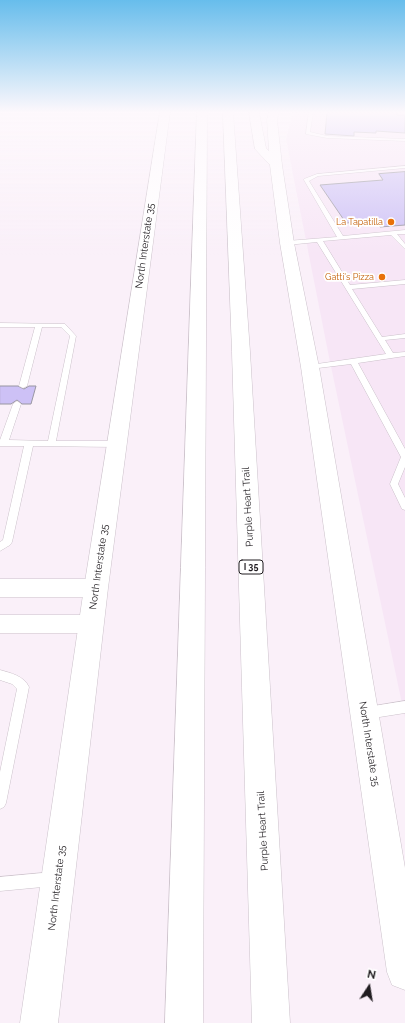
<!DOCTYPE html>
<html>
<head>
<meta charset="utf-8">
<style>
  body { margin:0 }
  #map { position:relative; width:405px; height:1023px; overflow:hidden; background:#faf0f9; font-family:Raleway,sans-serif }
  canvas { display:block }
  .north { position:absolute; left:349px; top:967px; width:40px; height:40px; -webkit-text-stroke:3px #fff; paint-order:stroke; rotate:12deg; font-size:11px; font-weight:700; line-height:16px; text-align:center; color:#201c20 }
  .north::after { content:''; display:block; margin:auto; width:14px; height:18px; background:#201c20; clip-path:polygon(50% 0,100% 100%,50% 72%,0 100%) }
</style>
</head>
<body>
<div id="map">
<canvas width="405" height="1023"></canvas>
<div class="north">N</div>
</div>
<script>
const ctx = document.querySelector('canvas').getContext('2d');
ctx.lineJoin = 'round';
function paint(path, color) { ctx.fillStyle = color; ctx.fill(path, 'evenodd'); }
function strokePath(path, color, width, dash) { ctx.strokeStyle = color; ctx.lineWidth = width; ctx.lineCap = dash ? 'butt' : 'round'; ctx.setLineDash(dash || []); ctx.stroke(path); }
function drawText(font, color, halo, rows, align = 'center') {
  ctx.font = font + ' Raleway,sans-serif'; ctx.lineWidth = 3.5; ctx.setLineDash([]); ctx.textBaseline = 'middle'; ctx.strokeStyle = halo; ctx.fillStyle = color; for (const [text, x, y, turn = 0] of rows) {
    ctx.save(); ctx.translate(x, y); ctx.rotate((+turn || 0) * Math.PI / 180); ctx.textAlign = isNaN(turn) ? turn : align; if (halo) ctx.strokeText(text, 0, 0); ctx.fillText(text, 0, 0); ctx.restore();
  }
}
paint(new Path2D(`
  M 293,112 L 405,112 L 405,718 L 329,357 L 286,139 Z`), '#f7e6f6');
const building = new Path2D(`
  M 333,112 L 397,112 L 397,115 L 405,115 L 405,133 L 376,131 L 376,133 L 354,132 L 354,136 L 325,134 L 327,113 Z
  M 405,172 L 405,225 L 380,227 L 376,221 L 346,223 L 320,185 L 383,180 L 379,174 Z
  M 0,386 L 18,386 L 24,389 L 29,386 L 36,386 L 31,404 L 22,404 L 17,400 L 11,404 L 0,404 Z`);
paint(building, '#cdc1f6');
strokePath(building, '#9896a1', 1);
const lane = new Path2D(`
  M 309,112 L 313,112 L 310,132 L 327,136 L 405,139 L 405,141 L 327,138 L 306,134 Z
  M 405,166 L 405,168 L 318,176 L 309,181 L 343,236 L 405,230 L 405,234 L 397,234 L 405,244 L 405,249 L 391,235 L 323,241 L 350,285 L 405,280 L 405,284 L 352,289 L 382,337 L 405,334 L 405,338 L 385,340 L 393,353 L 405,352 L 405,356 L 358,363 L 405,449 L 405,467 L 398,484 L 405,498 L 405,510 L 402,509 L 390,484 L 401,457 L 351,364 L 310,369 L 306,367 L 310,365 L 386,354 L 317,242 L 287,245 L 284,243 L 287,241 L 337,237 L 304,180 L 304,179 L 317,174 Z
  M 0,323 L 65,324 L 76,336 L 56,441 L 117,441 L 121,444 L 117,447 L 33,446 L 12,542 L 10,545 L 0,551 L 0,542 L 3,540 L 24,446 L 0,446 L 0,440 L 13,404 L 17,401 L 21,404 L 9,440 L 48,441 L 70,336 L 61,327 L 42,327 L 27,386 L 23,388 L 19,386 L 35,327 L 0,327 Z
  M 0,670 C 11,673 24,676 29,687 L 6,803 L 4,807 L 0,809 L 0,772 L 17,689 L 12,684 L 0,680 Z
  M 405,701 L 405,713 L 367,719 L 363,717 L 361,713 L 363,709 L 367,707 Z
  M 53,872 L 58,874 L 60,879 L 58,884 L 53,886 L 0,891 L 0,877 Z`);
const street = new Path2D(`
  M 0,579 L 96,579 L 103,582 L 106,588 L 103,594 L 96,597 L 0,597 Z
  M 0,615 L 91,615 L 98,617 L 101,624 L 98,631 L 91,633 L 0,633 Z`);
const secondary = new Path2D(`
  M 160,112 L 170,112 L 108,588 L 58,1023 L 20,1023 L 84,588 Z
  M 269,112 L 279,112 L 277,120 L 282,165 L 294,243 L 319,367 L 405,868 L 405,990 L 392,985 L 387,972 L 301,367 L 280,243 L 270,165 L 267,120 Z`);
const highway = new Path2D(`
  M 197,112 L 207,112 L 203,1023 L 165,1023 Z
  M 223,112 L 233,112 L 250,352 L 290,1023 L 252,1023 L 232,352 Z
  M 249,112 L 259,112 L 266,148 L 280,163 L 282,165 L 280,167 L 272,167 L 255,149 Z`);
strokePath(lane, '#cbc1ca', 1);
strokePath(street, '#cbc1ca', 1);
strokePath(secondary, '#cbc1ca', 1);
strokePath(highway, '#cbc1ca', 1);
paint(lane, '#fff');
paint(street, '#fff');
paint(secondary, '#fff');
paint(highway, '#fff');
const sky = ctx.createLinearGradient(0, 0, 0, 255);
sky.addColorStop(0, '#67bdec');
sky.addColorStop(0.44, '#fdf8fc');
sky.addColorStop(1, '#fdf8fc00');
ctx.fillStyle = sky;
ctx.fillRect(0, 0, 405, 255);
for (const [x, y, r, color] of [
  [391,222,4,"#e8710a"],
  [382,277,4,"#e8710a"]
]) { const dot = new Path2D(); dot.arc(x, y, r, 0, 2 * Math.PI); ctx.fillStyle = color; ctx.fill(dot); strokePath(dot, '#fff', 1.5); }
drawText('9px', '#c56008', '#fff', [
  ["La Tapatilla",383,222],
  ["Gatti's Pizza",374,277]
], 'right');
for (const [x, y, w] of [
  [251,567,24]
]) { const box = new Path2D(); box.roundRect(x - w / 2, y - 7, w, 14, 3); ctx.fillStyle = '#fff'; ctx.fill(box); strokePath(box, '#201c20', 1); }
drawText('bold 9px', '#201c20', null, [
  ["I 35",251,567]
]);
drawText('10px', '#201c20', '#fff', [
  ["North Interstate 35",145,246,-82],
  ["Purple Heart Trail",248,507,-93],
  ["North Interstate 35",99,567,-82],
  ["North Interstate 35",369,744,81],
  ["Purple Heart Trail",263,831,-93],
  ["North Interstate 35",57,888,-83]
]);
</script>
</body>
</html>
